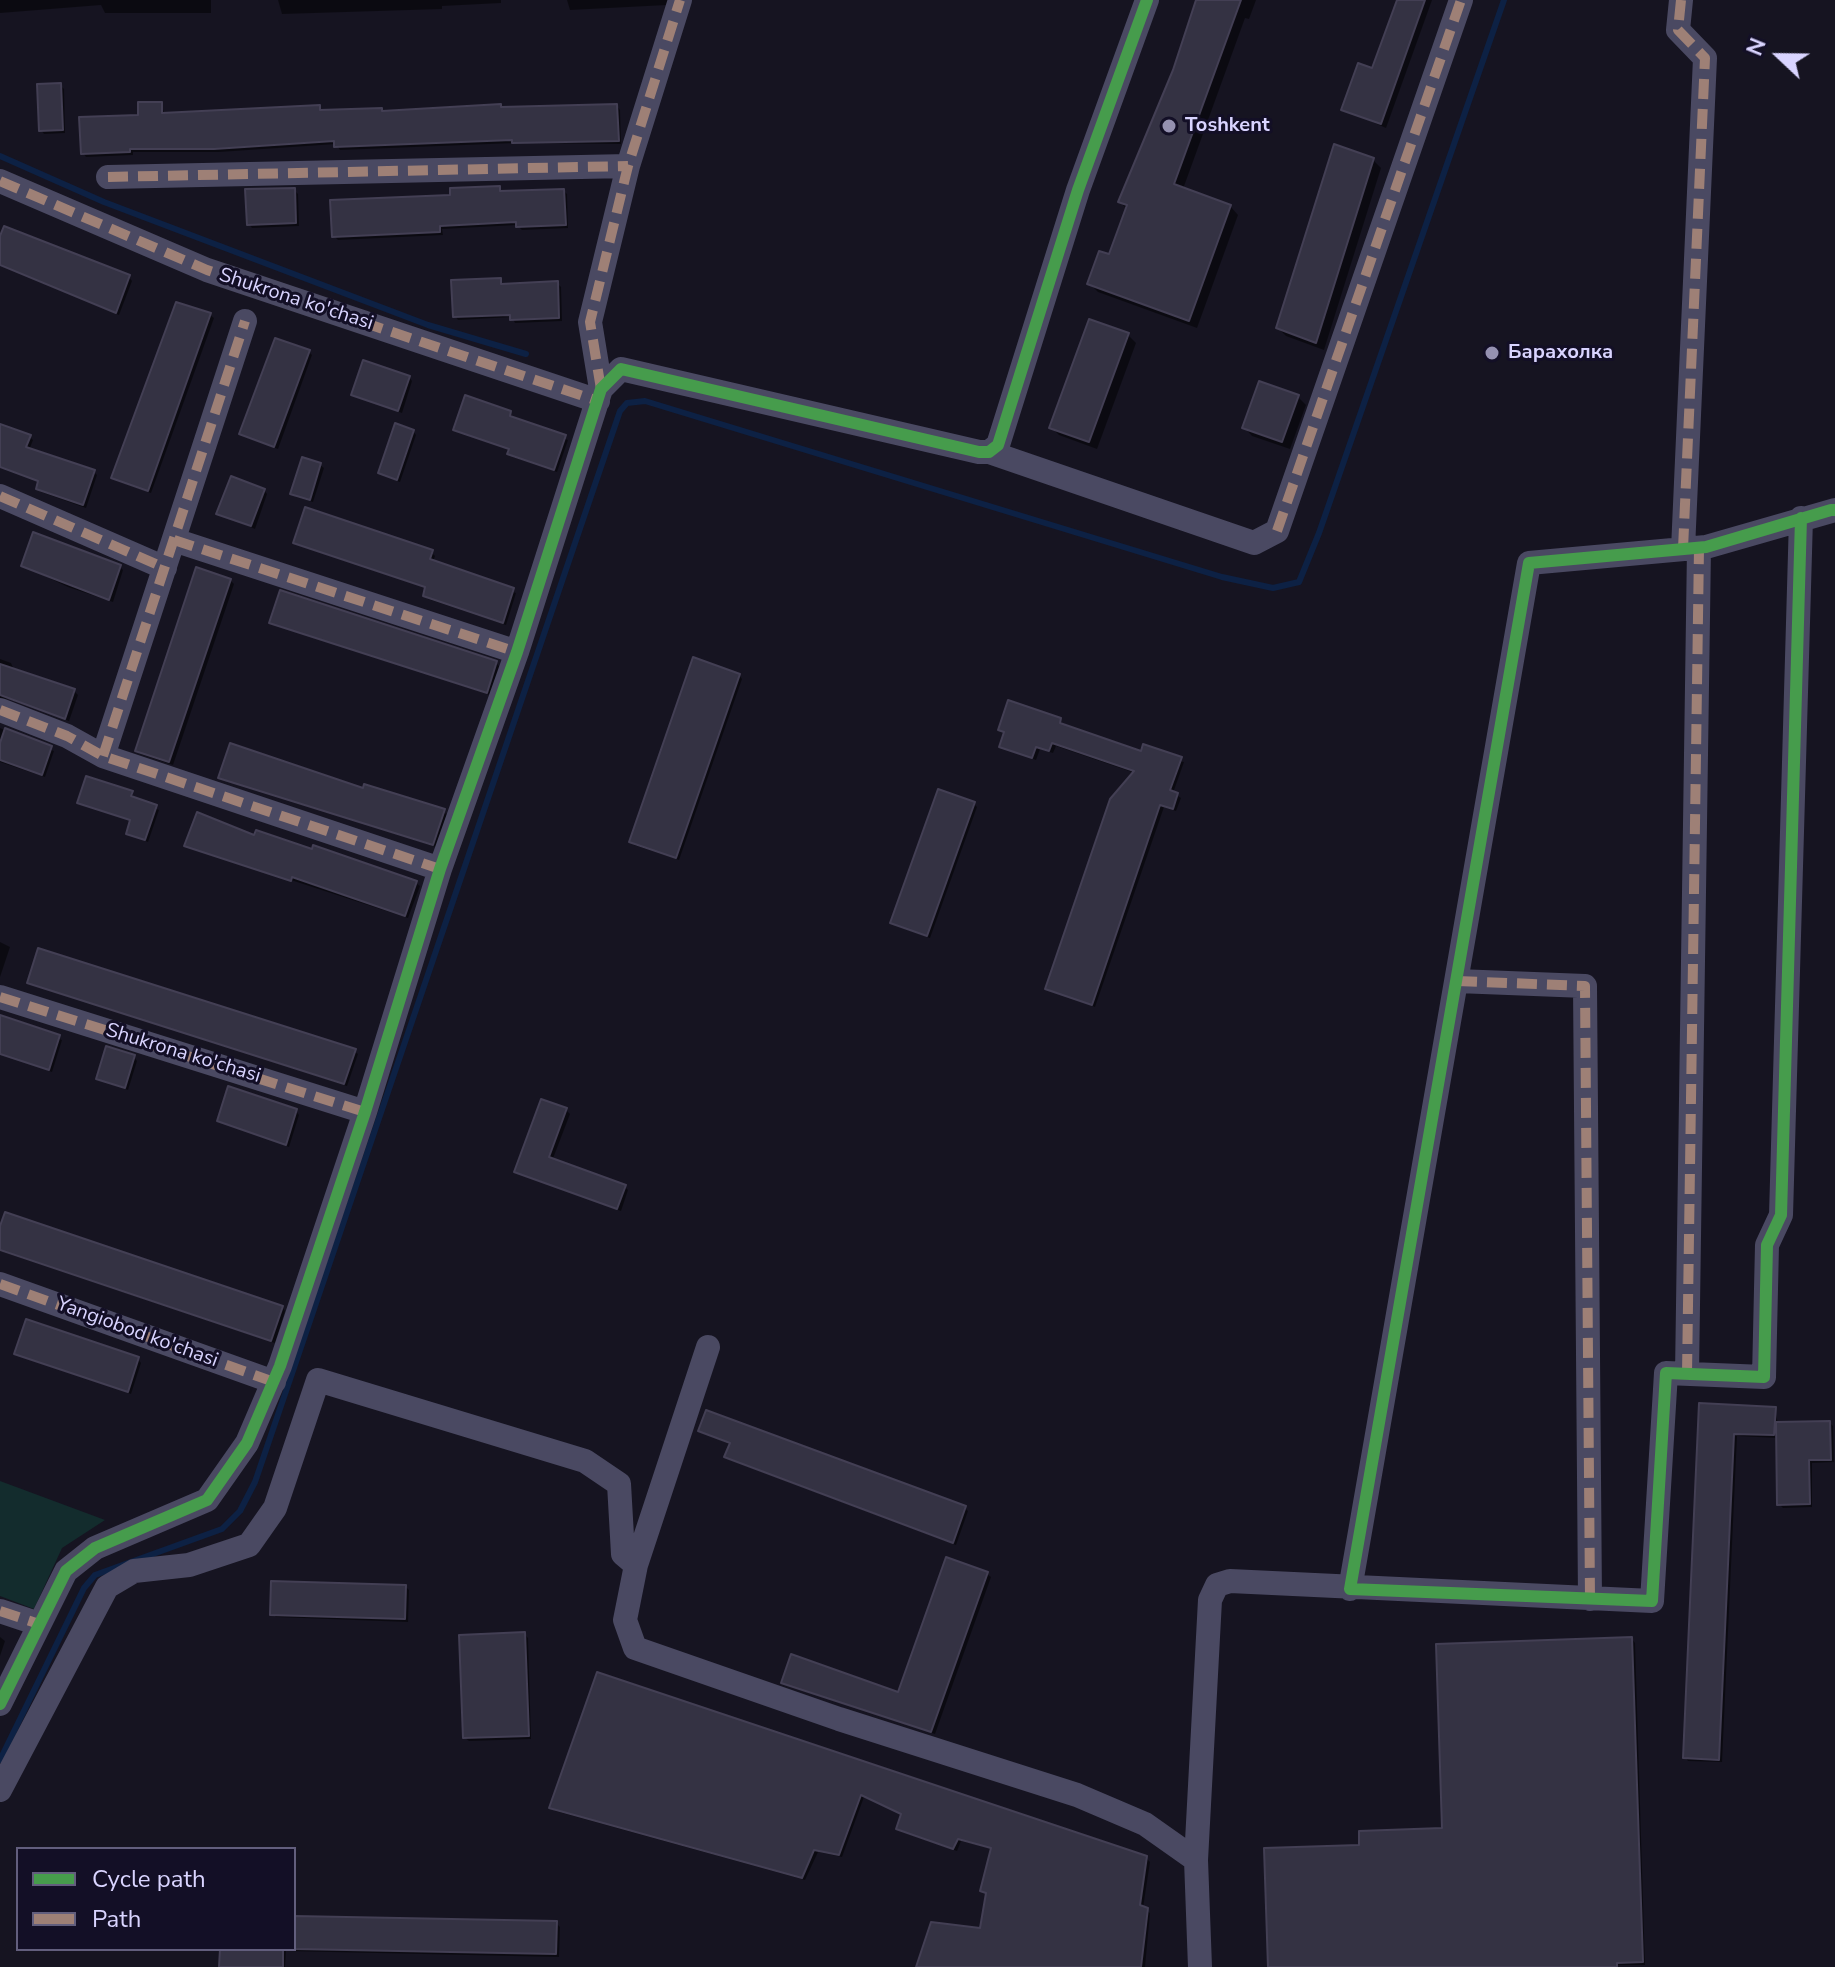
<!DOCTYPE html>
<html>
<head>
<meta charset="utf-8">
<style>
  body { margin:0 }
  #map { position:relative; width:1835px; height:1967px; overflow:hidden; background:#161421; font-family:"Nunito Sans",sans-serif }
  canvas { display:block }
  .legend { position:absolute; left:16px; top:1847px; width:280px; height:104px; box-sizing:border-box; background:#130f26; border:2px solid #625e7d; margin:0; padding:10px 14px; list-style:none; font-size:24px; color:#d9d4ff }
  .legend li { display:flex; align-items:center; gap:16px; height:40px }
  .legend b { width:40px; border:2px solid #625e7d }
  .north { position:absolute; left:1739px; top:16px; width:80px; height:80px; -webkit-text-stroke:6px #130f26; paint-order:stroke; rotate:292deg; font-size:22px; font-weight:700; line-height:32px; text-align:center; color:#d9d4ff }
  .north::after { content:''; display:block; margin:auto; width:28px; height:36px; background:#d9d4ff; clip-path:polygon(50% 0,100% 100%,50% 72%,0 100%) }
</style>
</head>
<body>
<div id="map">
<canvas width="1835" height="1967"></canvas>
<ul class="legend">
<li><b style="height:10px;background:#469c4c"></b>Cycle path</li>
<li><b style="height:10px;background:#9e8076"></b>Path</li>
</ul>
<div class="north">N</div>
</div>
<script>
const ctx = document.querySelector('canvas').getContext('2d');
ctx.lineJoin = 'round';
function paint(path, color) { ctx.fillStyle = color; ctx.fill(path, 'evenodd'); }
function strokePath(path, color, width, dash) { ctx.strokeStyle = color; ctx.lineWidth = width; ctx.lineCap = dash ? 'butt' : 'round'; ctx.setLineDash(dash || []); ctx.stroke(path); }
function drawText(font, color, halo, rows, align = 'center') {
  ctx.font = font + ' "Nunito Sans",sans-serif'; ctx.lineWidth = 6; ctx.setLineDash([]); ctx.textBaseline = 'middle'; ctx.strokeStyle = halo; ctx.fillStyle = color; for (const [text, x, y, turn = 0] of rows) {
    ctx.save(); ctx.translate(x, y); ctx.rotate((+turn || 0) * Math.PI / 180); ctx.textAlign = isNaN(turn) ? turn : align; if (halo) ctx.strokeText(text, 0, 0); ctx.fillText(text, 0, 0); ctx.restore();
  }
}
paint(new Path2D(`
  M 0,1481 L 105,1520 L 62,1548 L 34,1609 L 0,1596 Z`), '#132c2d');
paint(new Path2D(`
  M 0,0 L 211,0 L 211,13 L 105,13 L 101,5 L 0,13 Z
  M 278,0 L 501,0 L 501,3 L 442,6 L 442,9 L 282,14 Z
  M 567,0 L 670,0 L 667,5 L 570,10 Z
  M 1200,0 L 1256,0 L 1249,19 L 1245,18 L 1183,189 L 1230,206 L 1238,215 L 1197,328 L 1098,292 L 1090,284 L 1110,257 L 1127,209 L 1120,202 Z
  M 1399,0 L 1432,0 L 1386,128 L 1343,109 L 1373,70 Z
  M 60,85 L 64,89 L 65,133 L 44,134 L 41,130 Z
  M 161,104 L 165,115 L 319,107 L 322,110 L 384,112 L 501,106 L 503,109 L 617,106 L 620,110 L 621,144 L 515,143 L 340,150 L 336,144 L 219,152 L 133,152 L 133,155 L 86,157 L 83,153 Z
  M 1373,160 L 1381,168 L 1324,350 L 1286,336 L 1278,328 Z
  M 499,188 L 503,193 L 564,191 L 567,194 L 568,228 L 522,230 L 517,225 L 442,229 L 443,235 L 338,240 L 334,236 L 452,197 Z
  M 294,190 L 298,194 L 299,226 L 252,228 L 249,224 Z
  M 0,237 L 129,277 L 132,281 L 119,315 L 0,265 Z
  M 500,280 L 504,285 L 557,283 L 561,287 L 562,321 L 515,323 L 512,317 L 458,320 L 455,316 Z
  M 210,315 L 214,318 L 151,493 L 117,481 L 114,477 Z
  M 1128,335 L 1136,343 L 1097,449 L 1059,435 L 1051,427 Z
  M 309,352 L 312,355 L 278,449 L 245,437 L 242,434 Z
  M 409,377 L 412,381 L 402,413 L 353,394 Z
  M 1298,397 L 1306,405 L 1290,449 L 1252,436 L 1244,427 Z
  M 510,412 L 513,419 L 568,440 L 557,472 L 513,457 L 510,450 L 455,429 Z
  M 0,425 L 30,437 L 33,440 L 29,450 L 94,472 L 97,475 L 86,508 L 41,492 L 38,489 L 40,482 L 0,465 Z
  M 413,431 L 416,435 L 400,482 L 384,476 L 380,473 Z
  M 320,465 L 324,468 L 313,502 L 296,497 L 292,494 Z
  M 264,490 L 267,494 L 255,529 L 219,513 Z
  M 296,542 L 431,552 L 435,556 L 433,562 L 516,593 L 506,625 L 428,599 L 425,595 L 427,588 Z
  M 24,566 L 120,567 L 123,570 L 113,602 L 68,587 Z
  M 230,580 L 234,584 L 173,765 L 140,754 L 137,750 Z
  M 271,622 L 496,663 L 500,667 L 490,695 Z
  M 0,659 L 11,663 L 14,670 L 74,691 L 78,695 L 69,721 L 10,698 L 0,700 Z
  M 739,675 L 742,679 L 679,860 L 634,845 L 631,841 Z
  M 1060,720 L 1063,726 L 1142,753 L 1184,762 L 1173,793 L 1181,798 L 1176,811 L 1164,807 L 1095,1007 L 1048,989 L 1135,773 L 1056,746 L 1053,753 L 1040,749 L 1036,760 L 1001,746 L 1005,734 L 1001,730 Z
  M 0,728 L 54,751 L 45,777 L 0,762 Z
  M 221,777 L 364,790 L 447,814 L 436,847 Z
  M 132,793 L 134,799 L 159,810 L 148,842 L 128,833 L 132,821 L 79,802 Z
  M 974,804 L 977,807 L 930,938 L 896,926 L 892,922 Z
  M 256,838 L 416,883 L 420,886 L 408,918 L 186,846 Z
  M 0,942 L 10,947 L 0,977 Z
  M 29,982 L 354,1051 L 358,1054 L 347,1086 Z
  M 0,1015 L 62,1040 L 52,1072 L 0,1053 Z
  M 134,1057 L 137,1061 L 128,1090 L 98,1078 Z
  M 566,1110 L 570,1114 L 552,1161 L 625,1187 L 628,1190 L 621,1211 L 516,1171 Z
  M 296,1111 L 299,1115 L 289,1147 L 219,1120 Z
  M 0,1232 L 282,1307 L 285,1311 L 275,1343 L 0,1251 Z
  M 17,1353 L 138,1359 L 141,1363 L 131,1394 Z
  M 1701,1406 L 1775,1409 L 1778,1424 L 1830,1423 L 1833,1426 L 1834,1462 L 1812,1463 L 1812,1507 L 1783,1508 L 1779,1504 L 1778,1438 L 1737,1436 L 1722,1762 L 1688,1761 L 1685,1757 Z
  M 700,1431 L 965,1508 L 968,1511 L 956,1545 L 730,1460 L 726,1457 L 731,1445 Z
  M 987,1574 L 991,1577 L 935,1734 L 783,1682 L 899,1694 Z
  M 406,1587 L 409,1590 L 408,1622 L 276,1617 L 272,1614 Z
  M 524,1634 L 528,1638 L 531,1739 L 469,1741 L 465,1738 Z
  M 0,1637 L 5,1641 L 0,1656 Z
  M 1632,1639 L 1635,1643 L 1645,1965 L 1270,1967 L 1361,1847 L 1444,1830 Z
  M 598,1675 L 1146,1858 L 1150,1862 L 1143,1908 L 1150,1913 L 1145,1967 L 918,1967 L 981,1931 L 988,1895 L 982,1890 L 993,1849 L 961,1841 L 957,1851 L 902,1832 L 899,1828 L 903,1815 L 864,1797 L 842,1857 L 818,1852 L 805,1880 L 555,1811 L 552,1808 Z
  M 294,1918 L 556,1923 L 560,1927 L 559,1957 L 286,1951 L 285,1967 L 221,1967 L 222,1949 L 294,1949 Z`), '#0007');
strokePath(new Path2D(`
  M 0,156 L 104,202 L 428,325 L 526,354
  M 0,1760 L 84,1588 L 95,1575 L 222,1529 L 240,1511 L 255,1482 L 620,411 L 627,403 L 645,401 L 1222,577 L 1273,588 L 1299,582 L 1319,533 L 1504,0`), '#0d2144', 6);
const building = new Path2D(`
  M 1196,0 L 1241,0 L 1174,184 L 1231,205 L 1189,321 L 1087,284 L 1099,251 L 1109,254 L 1127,205 L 1118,202 L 1173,70 Z
  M 1397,0 L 1425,0 L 1381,124 L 1341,110 L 1358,63 L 1372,68 Z
  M 61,83 L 63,130 L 39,131 L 37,84 Z
  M 138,102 L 162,102 L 162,113 L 320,105 L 320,110 L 382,108 L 382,111 L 501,104 L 501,107 L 617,104 L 619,141 L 512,143 L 512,140 L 334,147 L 334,141 L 214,149 L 130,149 L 130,152 L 81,154 L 79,117 L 138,115 Z
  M 1334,144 L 1374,158 L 1316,343 L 1276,328 Z
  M 500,186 L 500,191 L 564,189 L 566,225 L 516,227 L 516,222 L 440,226 L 440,232 L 332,237 L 330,200 L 450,195 L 450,188 Z
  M 295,188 L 296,223 L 247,225 L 245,189 Z
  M 4,226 L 130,275 L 116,313 L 0,265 L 0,236 Z
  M 501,278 L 501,284 L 558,281 L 559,318 L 510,320 L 510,315 L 453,317 L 451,280 Z
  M 176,302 L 211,313 L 148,491 L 111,478 Z
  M 1089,319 L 1129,333 L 1089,442 L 1049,428 Z
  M 275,338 L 310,350 L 274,447 L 239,434 Z
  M 363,360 L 410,376 L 398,411 L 351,395 Z
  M 1259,381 L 1299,395 L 1282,442 L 1242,428 Z
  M 465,395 L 511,411 L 510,416 L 566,435 L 554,470 L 507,454 L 509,449 L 453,430 Z
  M 395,423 L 414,430 L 397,480 L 378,473 Z
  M 0,424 L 31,435 L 26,447 L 95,470 L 83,505 L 36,489 L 38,481 L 0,467 Z
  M 302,457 L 321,463 L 310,500 L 290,494 Z
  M 231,476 L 265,489 L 251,526 L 216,514 Z
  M 305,507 L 433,550 L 430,559 L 514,588 L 503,623 L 423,596 L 425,587 L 293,543 Z
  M 33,532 L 121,565 L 109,600 L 21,566 Z
  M 196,567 L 231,579 L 169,762 L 135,751 Z
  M 280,590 L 497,661 L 487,693 L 269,623 Z
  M 693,657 L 740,674 L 676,858 L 629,842 Z
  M 0,664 L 75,689 L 65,719 L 0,695 Z
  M 1008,700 L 1061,718 L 1060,723 L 1141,751 L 1143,744 L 1182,757 L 1170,790 L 1178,793 L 1173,809 L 1160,805 L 1092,1005 L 1045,989 L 1110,799 L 1134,771 L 1052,743 L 1049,751 L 1036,747 L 1032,758 L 999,747 L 1004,732 L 998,730 Z
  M 5,728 L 52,746 L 42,775 L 0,760 L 0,743 Z
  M 230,743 L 363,788 L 364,784 L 445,809 L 433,845 L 218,778 Z
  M 86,776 L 133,791 L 131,796 L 157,805 L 145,840 L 126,834 L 130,820 L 77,803 Z
  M 938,789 L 975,802 L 927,936 L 890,923 Z
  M 197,812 L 254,835 L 256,830 L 312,849 L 313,845 L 417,881 L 405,916 L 292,877 L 291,881 L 184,846 Z
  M 38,948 L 356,1049 L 344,1084 L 27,983 Z
  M 0,1015 L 60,1035 L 49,1070 L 0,1054 Z
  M 106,1046 L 135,1055 L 125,1088 L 96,1079 Z
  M 228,1086 L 297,1109 L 286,1145 L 217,1121 Z
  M 541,1099 L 567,1108 L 549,1157 L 626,1185 L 617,1209 L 514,1172 Z
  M 5,1212 L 283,1306 L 271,1341 L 0,1250 L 0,1226 Z
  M 26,1319 L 139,1357 L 128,1392 L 14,1354 Z
  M 1699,1403 L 1776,1407 L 1774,1435 L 1734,1434 L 1719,1760 L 1683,1758 Z
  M 706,1410 L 966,1506 L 953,1543 L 724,1457 L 730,1443 L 698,1431 Z
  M 1830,1421 L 1831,1460 L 1809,1460 L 1810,1504 L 1777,1505 L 1776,1422 Z
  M 946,1557 L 988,1572 L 931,1732 L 781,1683 L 791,1654 L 898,1692 Z
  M 271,1581 L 406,1585 L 405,1619 L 270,1615 Z
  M 525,1632 L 529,1736 L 463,1738 L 459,1635 Z
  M 1632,1637 L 1643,1962 L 1617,1963 L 1617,1967 L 1268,1967 L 1264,1848 L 1359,1845 L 1359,1831 L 1442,1828 L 1436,1644 Z
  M 597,1672 L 1147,1856 L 1140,1905 L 1148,1908 L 1141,1967 L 916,1967 L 931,1922 L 980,1928 L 986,1893 L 980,1891 L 991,1848 L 958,1839 L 953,1849 L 896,1829 L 901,1814 L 861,1795 L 839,1855 L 814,1850 L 802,1878 L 549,1808 Z
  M 294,1916 L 557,1921 L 556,1954 L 294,1949 Z
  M 220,1949 L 283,1949 L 283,1967 L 219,1967 Z`);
paint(building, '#343243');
strokePath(building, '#433f54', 2);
strokePath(new Path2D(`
  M 1681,0 L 1678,30 L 1705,58 L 1683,549
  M 108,177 L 628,166
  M 0,181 L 207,270 L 598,401
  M 601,389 L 590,322 L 628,166 L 680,0
  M 989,452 L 1254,543 L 1277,531 L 1461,0
  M 0,496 L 165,568
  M 174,540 L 517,652
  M 0,710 L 67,736 L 103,756 L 440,869
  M 103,756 L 245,321
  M 1457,981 L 1585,986 L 1590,1599
  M 0,997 L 365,1112
  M 0,1284 L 274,1382
  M 708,1347 L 636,1565 L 625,1620 L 635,1648 L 839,1719 L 1077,1795 L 1145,1824 L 1196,1860 L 1200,1967
  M 1687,1374 L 1699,548
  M 1350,1589 L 1529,563 L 1706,547 L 1835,510
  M 0,1611 L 39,1624
  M 0,1704 L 66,1571 L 95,1548 L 207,1500 L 247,1443 L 280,1366 L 365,1112 L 440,869 L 517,652 L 601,389 L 621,369 L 979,452 L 989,452 L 998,445 L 1078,190 L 1147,0
  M 0,1790 L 107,1587 L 134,1571 L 189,1565 L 249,1545 L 275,1508 L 318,1380 L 585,1461 L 619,1484 L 623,1554 L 636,1565
  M 1196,1860 L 1210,1600 L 1217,1585 L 1230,1581 L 1652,1601 L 1666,1373 L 1764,1377 L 1767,1245 L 1781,1215 L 1801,518`), '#4a4962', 24);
strokePath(new Path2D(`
  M 1681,0 L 1678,30 L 1705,58 L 1683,549
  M 108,177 L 628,166
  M 0,181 L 207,270 L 598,401
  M 601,389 L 590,322 L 628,166 L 680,0
  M 0,496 L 165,568
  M 1277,531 L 1461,0
  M 174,540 L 517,652
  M 0,710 L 67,736 L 103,756 L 440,869
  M 103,756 L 245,321
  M 1457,981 L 1585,986 L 1590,1599
  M 0,997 L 365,1112
  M 0,1284 L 274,1382
  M 1687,1374 L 1699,548
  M 0,1611 L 39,1624`), '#9e8076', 10, [20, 10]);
strokePath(new Path2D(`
  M 1801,518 L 1781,1215 L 1767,1245 L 1764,1377 L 1666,1373 L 1652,1601 L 1350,1589 L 1529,563 L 1706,547 L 1831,510 L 1835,510
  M 0,1704 L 66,1571 L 95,1548 L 207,1500 L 247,1443 L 280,1366 L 365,1112 L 440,869 L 517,652 L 601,389 L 621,369 L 979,452 L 989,452 L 998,445 L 1078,190 L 1147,0`), '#469c4c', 12);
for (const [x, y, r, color] of [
  [1169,126,8,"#9591b1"],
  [1492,353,8,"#9591b1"]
]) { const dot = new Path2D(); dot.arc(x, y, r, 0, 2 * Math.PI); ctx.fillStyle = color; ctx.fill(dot); strokePath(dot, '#130f26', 3); }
drawText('bold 20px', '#d9d4ff', '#130f26', [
  ["Toshkent",1185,126],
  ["Барахолка",1508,353]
], 'left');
drawText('20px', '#d9d4ff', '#130f26', [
  ["Shukrona ko'chasi",296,300,18],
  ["Shukrona ko'chasi",183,1054,17],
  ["Yangiobod ko'chasi",137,1333,20]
]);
</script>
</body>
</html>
